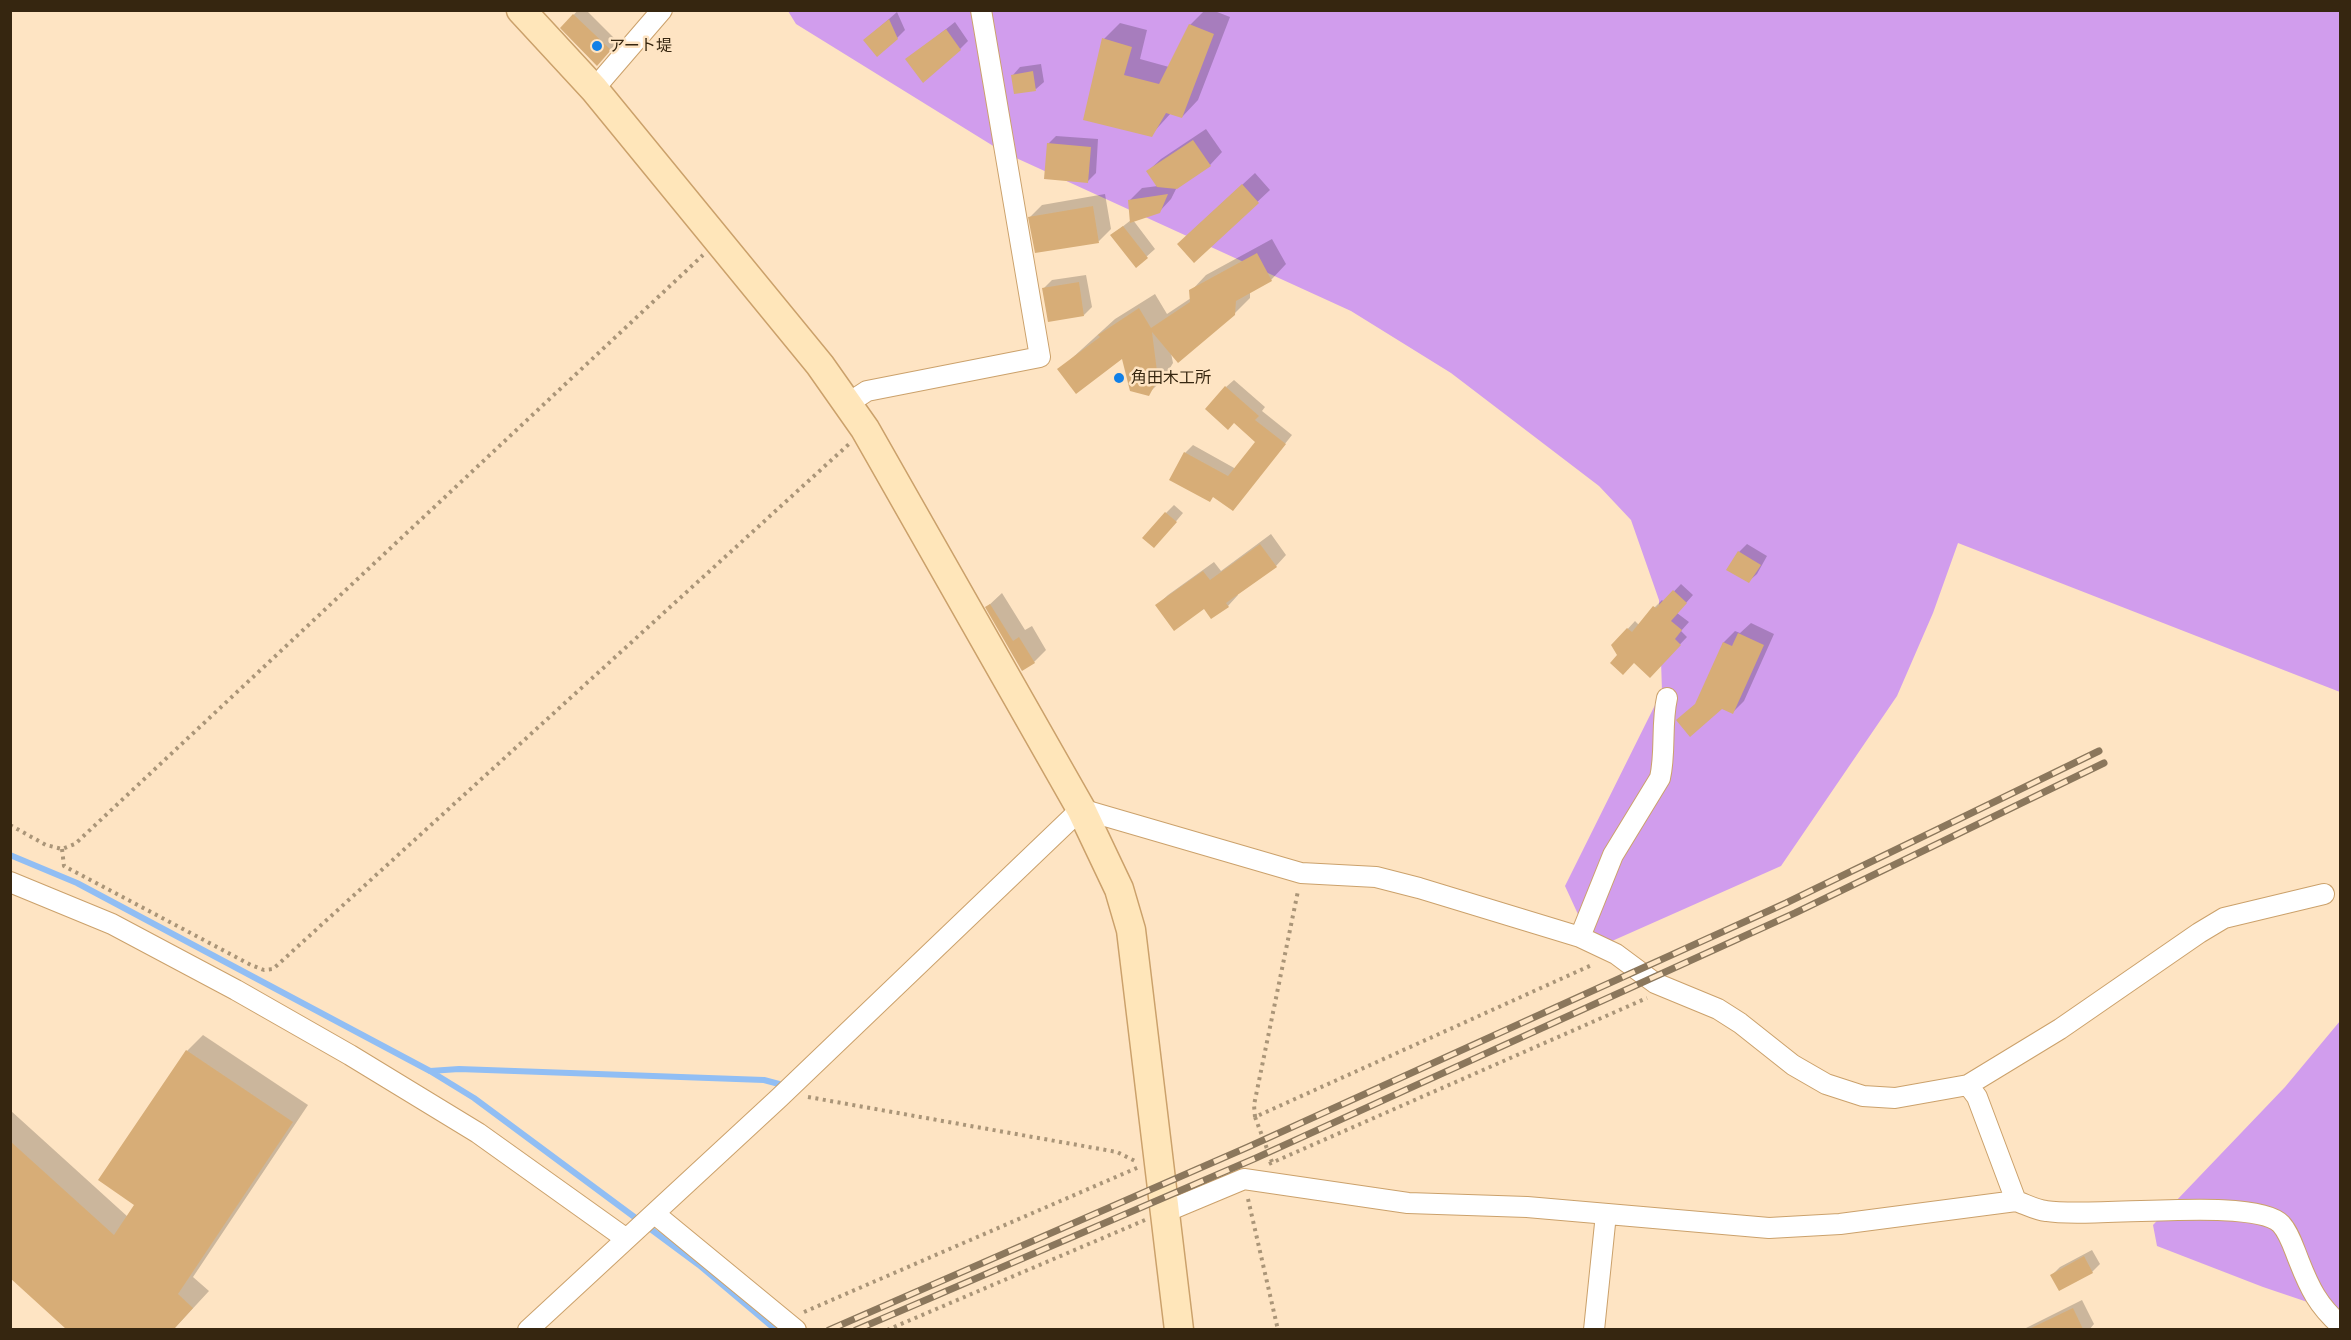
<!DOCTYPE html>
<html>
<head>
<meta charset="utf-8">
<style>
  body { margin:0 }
  #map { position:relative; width:2351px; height:1340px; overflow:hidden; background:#fee4c3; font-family:Quicksand,sans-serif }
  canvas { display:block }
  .frame { position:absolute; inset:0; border:12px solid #362610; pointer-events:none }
</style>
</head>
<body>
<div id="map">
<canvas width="2351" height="1340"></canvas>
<div class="frame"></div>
</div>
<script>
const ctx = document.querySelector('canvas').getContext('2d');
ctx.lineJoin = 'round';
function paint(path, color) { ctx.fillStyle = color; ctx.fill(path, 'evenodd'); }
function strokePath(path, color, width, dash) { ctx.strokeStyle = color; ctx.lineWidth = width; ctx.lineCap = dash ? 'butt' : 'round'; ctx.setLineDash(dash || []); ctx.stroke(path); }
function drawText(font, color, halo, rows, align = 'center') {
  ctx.font = font + ' Quicksand,"Noto Sans JP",sans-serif'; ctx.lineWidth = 5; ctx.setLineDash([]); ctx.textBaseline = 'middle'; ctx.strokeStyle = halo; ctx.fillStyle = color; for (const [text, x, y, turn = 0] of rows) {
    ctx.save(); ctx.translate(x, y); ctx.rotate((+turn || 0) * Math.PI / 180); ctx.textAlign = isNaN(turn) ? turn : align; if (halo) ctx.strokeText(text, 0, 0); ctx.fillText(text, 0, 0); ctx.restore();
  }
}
paint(new Path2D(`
  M 788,11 L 2340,11 L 2340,692 L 1958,543 L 1933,613 L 1897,696 L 1781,866 L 1594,949 L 1565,886 L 1662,691 L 1659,600 L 1631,520 L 1599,486 L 1451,373 L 1351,311 L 1003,152 L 796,24 Z
  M 2340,1021 L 2340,1313 L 2263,1287 L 2157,1246 L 2153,1225 L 2285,1087 Z`), '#d19ded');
paint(new Path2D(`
  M 578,10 L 586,10 L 618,42 L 604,57 L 562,28 Z
  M 1205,10 L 1212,10 L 1230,17 L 1198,100 L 1182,117 L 1171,113 L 1151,135 L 1104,39 L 1120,23 L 1147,30 L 1140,59 L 1169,67 L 1190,25 Z
  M 897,12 L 905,30 L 897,38 L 865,40 Z
  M 955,22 L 968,41 L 960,49 L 907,60 Z
  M 1041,64 L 1044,82 L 1036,89 L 1013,75 L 1020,67 Z
  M 1206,129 L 1222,152 L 1210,165 L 1177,187 L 1171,199 L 1159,212 L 1133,220 L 1155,249 L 1136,266 L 1112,235 L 1131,220 L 1129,201 L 1142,188 L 1158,186 L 1148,171 L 1161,159 Z
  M 1056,136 L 1098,139 L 1096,173 L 1088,181 L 1048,144 Z
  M 1255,173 L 1270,190 L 1194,261 L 1191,232 Z
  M 1105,194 L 1111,229 L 1099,241 L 1030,217 L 1042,205 Z
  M 1272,239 L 1286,264 L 1271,280 L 1250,291 L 1250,298 L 1234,314 L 1171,353 L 1173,363 L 1164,378 L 1148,394 L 1123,357 L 1059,370 L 1115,319 L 1155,294 L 1167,314 L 1191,298 L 1191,291 L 1206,275 Z
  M 1086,275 L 1092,307 L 1084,315 L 1044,288 L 1052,280 Z
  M 1234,380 L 1265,407 L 1262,411 L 1292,435 L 1233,509 L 1185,453 L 1193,445 L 1236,469 L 1257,442 L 1226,387 Z
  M 1174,505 L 1183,513 L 1162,538 L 1166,513 Z
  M 1271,534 L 1286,555 L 1276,566 L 1237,593 L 1238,595 L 1228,606 L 1157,605 L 1168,595 L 1214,562 L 1221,571 Z
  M 1747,544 L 1767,556 L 1757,574 L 1749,581 L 1739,552 Z
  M 1681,584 L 1693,595 L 1677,613 L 1689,622 L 1681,631 L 1687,637 L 1650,676 L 1634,661 L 1619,655 L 1613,645 L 1635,621 L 1640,626 L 1655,607 L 1662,600 L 1664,602 Z
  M 1002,593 L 1025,630 L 1032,626 L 1046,650 L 1034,662 L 1022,669 L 987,607 Z
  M 1751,623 L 1774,634 L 1744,701 L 1733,712 L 1722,707 L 1697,703 L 1724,642 L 1735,631 L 1740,633 Z
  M 203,1035 L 308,1105 L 193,1277 L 209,1291 L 173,1330 L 68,1330 L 10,1275 L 10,1110 L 128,1217 L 136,1204 L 187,1051 Z
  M 2092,1250 L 2100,1264 L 2092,1272 L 2052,1275 L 2060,1267 Z
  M 2082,1300 L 2094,1324 L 2089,1330 L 2022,1330 Z`), '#0003');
strokePath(new Path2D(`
  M 10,855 L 77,883 L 430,1071 L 474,1098 L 699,1265 L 776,1330
  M 430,1071 L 459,1069 L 764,1080 L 779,1084`), '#91bef4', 6);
paint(new Path2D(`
  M 573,14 L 611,50 L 597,66 L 560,28 Z
  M 889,19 L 898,39 L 877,57 L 863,40 Z
  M 1189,24 L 1214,34 L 1182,118 L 1166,113 L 1152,137 L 1083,120 L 1102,38 L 1132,47 L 1124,75 L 1159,84 Z
  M 946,29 L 961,50 L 923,83 L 905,59 Z
  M 1033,71 L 1036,91 L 1014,94 L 1011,75 Z
  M 1193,140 L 1211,166 L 1177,189 L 1157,187 L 1146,171 Z
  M 1047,143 L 1091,147 L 1088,183 L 1044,179 Z
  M 1242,184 L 1259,203 L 1194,263 L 1177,244 Z
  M 1168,194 L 1160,213 L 1130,223 L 1128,200 Z
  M 1093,206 L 1099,243 L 1035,253 L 1028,217 Z
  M 1123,226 L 1148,258 L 1136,268 L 1110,235 Z
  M 1257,253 L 1272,281 L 1236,301 L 1235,315 L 1178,363 L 1152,332 L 1158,379 L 1149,396 L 1130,391 L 1122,359 L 1076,394 L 1057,369 L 1100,337 L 1098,335 L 1139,308 L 1151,328 L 1190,302 L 1189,290 Z
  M 1079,282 L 1084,316 L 1048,322 L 1042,288 Z
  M 1225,386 L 1259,416 L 1255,420 L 1286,444 L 1233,511 L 1213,497 L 1210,502 L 1169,480 L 1184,452 L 1228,476 L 1255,442 L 1234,423 L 1228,430 L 1205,409 Z
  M 1165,512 L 1177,522 L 1154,548 L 1142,538 Z
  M 1260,544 L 1277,567 L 1226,603 L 1229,607 L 1211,619 L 1204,609 L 1174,631 L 1155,605 L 1203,571 L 1210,580 Z
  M 1738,551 L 1761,565 L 1749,583 L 1726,570 Z
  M 1673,590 L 1687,603 L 1671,621 L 1682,630 L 1675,639 L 1681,645 L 1650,678 L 1634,663 L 1623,675 L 1610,663 L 1617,655 L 1611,645 L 1627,628 L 1632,632 L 1653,606 L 1656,608 Z
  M 990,604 L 1013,641 L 1019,637 L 1035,663 L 1022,671 L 985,607 Z
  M 1738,633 L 1764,645 L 1733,714 L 1722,709 L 1690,737 L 1676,720 L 1695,704 L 1723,642 L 1732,646 Z
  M 186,1050 L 293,1122 L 178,1294 L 193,1308 L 174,1329 L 66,1329 L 10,1278 L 10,1141 L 114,1235 L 134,1205 L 98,1180 Z
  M 2084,1256 L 2093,1273 L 2059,1291 L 2050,1275 Z
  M 2073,1308 L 2083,1329 L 2029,1329 Z`), '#d7ad77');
const street = new Path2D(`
  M 594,89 L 662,10
  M 847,404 L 867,391 L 1040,357 L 981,10
  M 10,882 L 112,924 L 236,990 L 350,1055 L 478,1133 L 625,1238
  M 1580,937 L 1613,855 L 1660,778 C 1666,752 1661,724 1667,698
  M 1968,1085 L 1977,1097 L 2016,1201 C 2025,1204 2036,1210 2046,1211 C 2091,1219 2255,1196 2281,1224 C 2290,1234 2294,1249 2299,1261 C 2310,1289 2318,1305 2340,1325
  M 1165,1212 L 1244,1179 L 1408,1203 L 1527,1207 L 1769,1228 L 1840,1224 L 2016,1201
  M 655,1214 L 796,1330
  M 528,1330 L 779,1098 L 1081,809 L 1301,873 L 1376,877 L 1419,888 L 1580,937 L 1616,954 L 1655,983 L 1718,1009 L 1740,1023 L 1793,1065 L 1826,1084 L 1863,1096 L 1895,1098 L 1968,1085 L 2060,1029 L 2199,933 L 2224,918 L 2324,894
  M 1594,1330 L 1606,1214`);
const secondary = new Path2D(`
  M 521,10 L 594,89 L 820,365 L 865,429 L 1081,809 L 1119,889 L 1131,930 L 1179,1330`);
strokePath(street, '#cba16b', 22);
strokePath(secondary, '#cba16b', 31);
strokePath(new Path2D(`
  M 10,825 L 46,845 L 62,849 L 75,844 L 703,255
  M 62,849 L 64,866 L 251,965 L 264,970 L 273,969 L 849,444
  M 808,1097 L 1117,1152 L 1135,1161
  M 1255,1117 L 1254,1105 L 1298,891
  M 1272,1162 L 1255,1117 L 1594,964
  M 1269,1164 L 1647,998
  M 1248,1199 L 1278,1330
  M 804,1312 L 1139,1167
  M 887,1330 L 1145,1220`), '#aa9578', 4, [3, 4.5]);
strokePath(street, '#fff', 20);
strokePath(secondary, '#ffe6ba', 28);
const rail = new Path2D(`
  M 829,1330 L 1248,1147 L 1786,903 L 2099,751
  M 856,1330 L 1256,1158 L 1795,913 L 2104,763`);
strokePath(rail, '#8b775c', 7);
strokePath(rail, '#fee4c3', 4.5, [14]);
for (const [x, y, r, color] of [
  [597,46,6,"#1280e7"],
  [1119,378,6,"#1280e7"]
]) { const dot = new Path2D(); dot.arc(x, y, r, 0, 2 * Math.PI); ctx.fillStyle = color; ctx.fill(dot); strokePath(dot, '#fee4c3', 2); }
drawText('16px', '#362610', '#fee4c3', [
  ["アート堤",609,46],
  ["角田木工所",1131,378]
], 'left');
</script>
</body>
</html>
